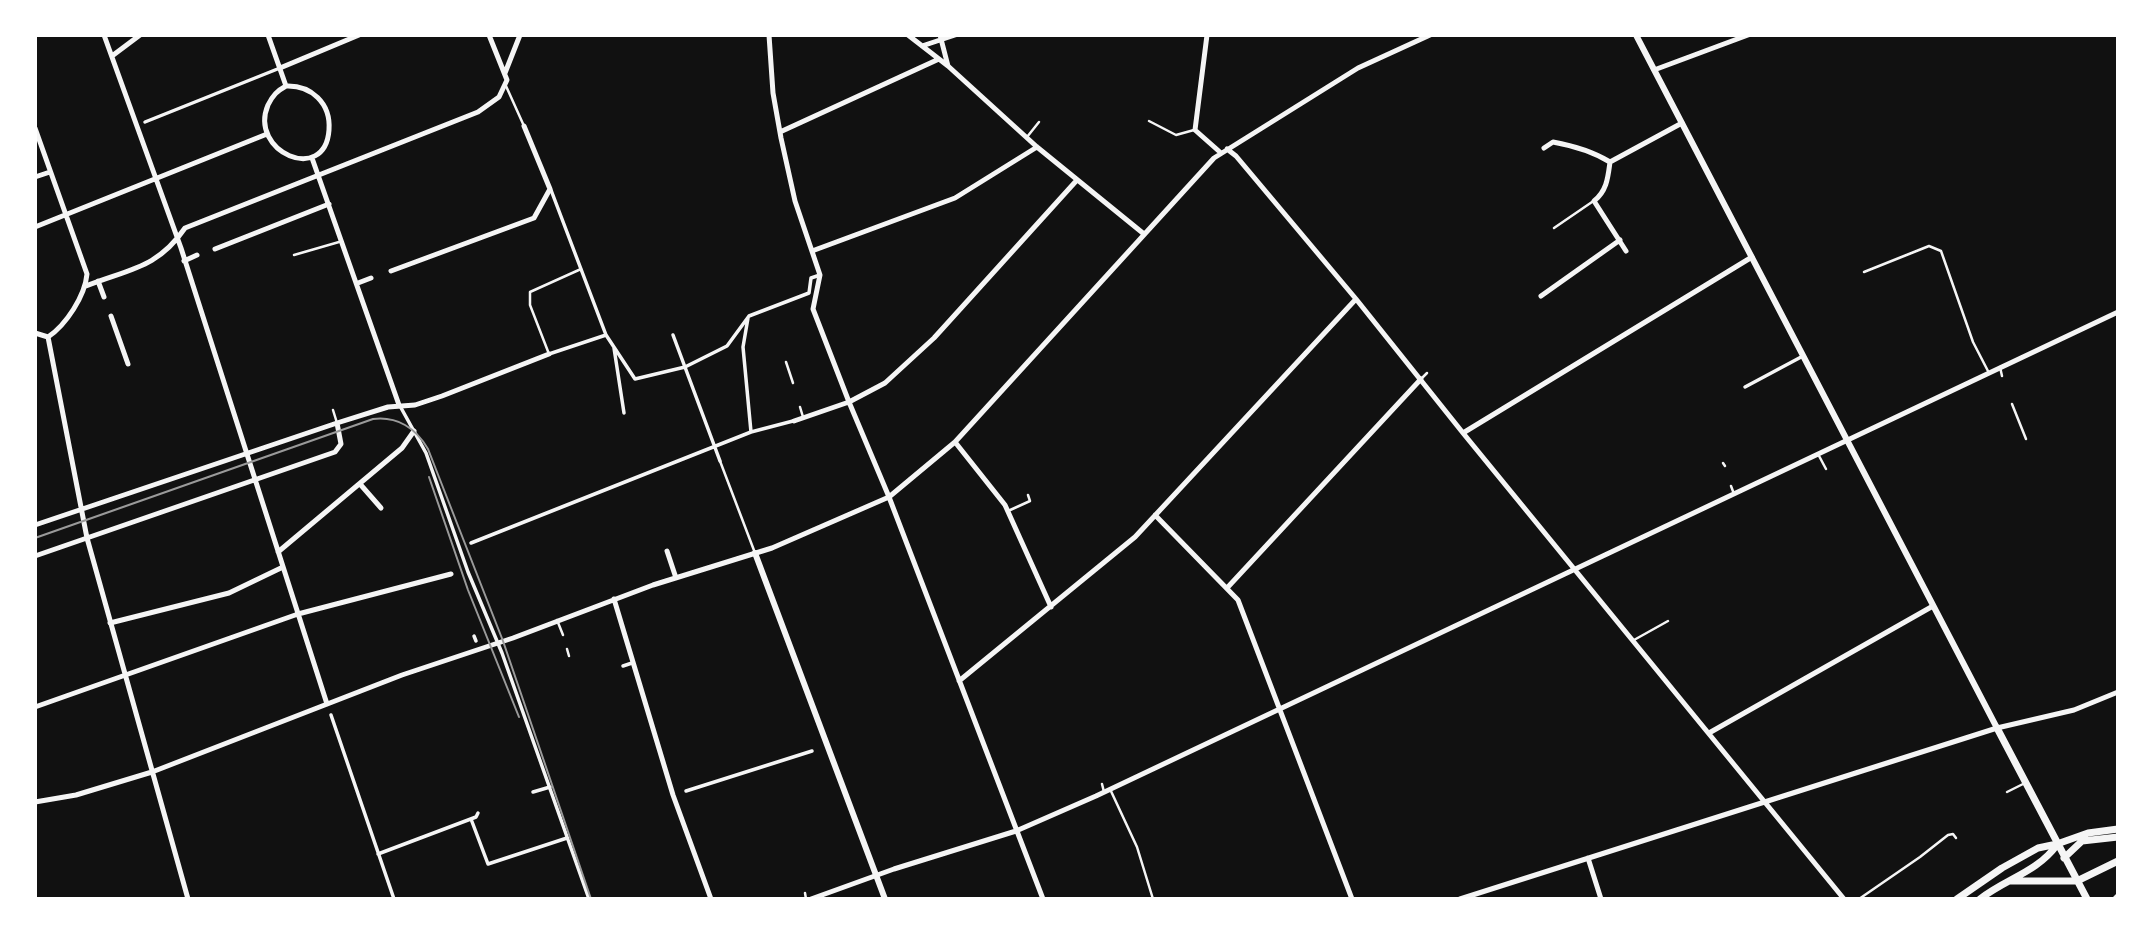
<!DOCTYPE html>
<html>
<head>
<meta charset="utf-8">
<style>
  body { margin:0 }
  #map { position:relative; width:2153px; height:934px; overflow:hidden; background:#111; font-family:Lora,serif }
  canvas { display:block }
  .frame { position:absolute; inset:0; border:37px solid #fff; pointer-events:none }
</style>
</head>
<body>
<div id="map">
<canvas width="2153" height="934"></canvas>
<div class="frame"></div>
</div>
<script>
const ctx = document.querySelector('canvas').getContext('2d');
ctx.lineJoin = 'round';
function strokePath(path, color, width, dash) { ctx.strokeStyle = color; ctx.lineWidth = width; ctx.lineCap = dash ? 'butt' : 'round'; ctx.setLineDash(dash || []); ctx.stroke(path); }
strokePath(new Path2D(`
  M 506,86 L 524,126
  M 1149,121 L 1176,135 L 1194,130
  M 1027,137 L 1039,122
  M 1554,228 L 1592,202
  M 294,255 L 339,242
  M 1864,272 L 1929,246 L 1941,251 L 1973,342 L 1989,373
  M 549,354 L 530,305 L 530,292 L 581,269
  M 786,362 L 793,383
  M 2000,367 L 2002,376
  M 1421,379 L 1427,373
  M 2012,404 L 2026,439
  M 800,407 L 803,417
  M 333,410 L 337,423
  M 1818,454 L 1826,469
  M 720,461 L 755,553
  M 1723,463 L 1725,466
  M 1731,486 L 1734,494
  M 1008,511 L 1030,501 L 1028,495
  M 557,620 L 563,635
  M 1634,640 L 1668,621
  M 567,649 L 569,656
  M 1102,784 L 1104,792
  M 1110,789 L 1137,847 L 1153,899
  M 2007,792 L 2025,783
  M 805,893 L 806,899
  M 1859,899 L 1920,857 L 1948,835 L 1953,834 L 1956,838`), '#f5f5f5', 2.5);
strokePath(new Path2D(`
  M 145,122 L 280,68
  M 551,190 L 606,335 L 635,379 L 685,367 L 727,346 L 749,316 L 809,293 L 811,278 L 820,275
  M 673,335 L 720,461
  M 614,348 L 624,413
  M 549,354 L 606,335
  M 1745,387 L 1803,356
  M 400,406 L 426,453 L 468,572 L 502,653 L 589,899
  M 751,432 L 793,421
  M 471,543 L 751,432 L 743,347 L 748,318
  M 474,636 L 476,641
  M 623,666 L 632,663
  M 331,715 L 394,899
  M 686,791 L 812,751
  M 533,792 L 550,787
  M 471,819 L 488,864 L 567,838
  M 378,854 L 476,817 L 478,813`), '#f5f5f5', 3.5);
strokePath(new Path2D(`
  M 104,35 L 181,248 L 327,704
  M 268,35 L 286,86
  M 769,35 L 773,93 L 781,138 L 795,201 L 820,275 L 813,309 L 849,402 L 889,497 L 1043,899
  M 908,35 L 948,66 L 1037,147 L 1144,234
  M 940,35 L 948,66
  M 1207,35 L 1195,130 L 1221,153
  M 922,46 L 955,35
  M 112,56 L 140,35
  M 280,68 L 359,35
  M 1654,70 L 1748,35
  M 505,73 L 520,35
  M 286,86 C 311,85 331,103 329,130 C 325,185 248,152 268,105 C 273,95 277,91 286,86 Z
  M 35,128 L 87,274 C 85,296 66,325 48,337
  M 780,132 L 939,59
  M 1544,148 L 1553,142 C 1575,146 1592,151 1610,162 C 1608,177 1607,191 1594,201 L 1626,251
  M 1227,149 L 1236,156 L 1356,299 L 1463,433 L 1844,899
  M 312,158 L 399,405
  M 1610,162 L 1682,123
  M 35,177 L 50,172
  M 35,227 L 267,134
  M 215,249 L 329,204
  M 812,251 L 955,198 L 1037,147
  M 184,261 L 197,255
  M 391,271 L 534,218 L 550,189 L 524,126
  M 98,281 L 104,297
  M 358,283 L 371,278
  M 86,286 C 128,269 157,269 185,228 L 478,112 L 499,97 L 507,80 L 489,35
  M 1541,296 L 1620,240
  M 111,316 L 128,364
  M 35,333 L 48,337
  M 48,337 L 87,538 L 188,899
  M 794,421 L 849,402 L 885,383 L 934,338 L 1077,180
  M 1463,433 L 1752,257
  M 955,442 L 1005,505 L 1051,607
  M 360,484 L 381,508
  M 1155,515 L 1238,600 L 1352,899
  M 35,525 L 337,423 L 388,407 L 415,405 L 442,396 L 549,354
  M 667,551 L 676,578
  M 278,552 L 402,448 L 414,431
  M 35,556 L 335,452 L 341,444 L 337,423
  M 1227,588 L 1421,379
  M 614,599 L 673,795 L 711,899
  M 110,623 L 229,593 L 283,567
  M 959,681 L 1135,537 L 1356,299
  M 35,707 L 298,614 L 451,574
  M 1709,733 L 1933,606
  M 35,802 L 76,795 L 152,772 L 402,675 L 513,638 L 653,585 L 772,548 L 889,497 L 955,442 L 1214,158 L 1358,68 L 1430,35
  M 1588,858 L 1601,899
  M 811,899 L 894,869 L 1016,831 L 1096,796 L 2118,312
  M 1460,899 L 1997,728 L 2074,710 L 2118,692`), '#f5f5f5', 5);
strokePath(new Path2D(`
  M 1636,35 L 1997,728
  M 755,553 L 885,899`), '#f5f5f5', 6);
strokePath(new Path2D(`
  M 1997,728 L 2087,899
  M 2064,858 L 2082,841 L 2118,837
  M 2009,881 L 2077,881 L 2118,861
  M 1957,899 L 2002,868 L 2038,848 L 2057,844 L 2088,833 L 2118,829
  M 1980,899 C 2007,878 2036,873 2057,845
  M 2116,899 L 2118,897`), '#f5f5f5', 7);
strokePath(new Path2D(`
  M 429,477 L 468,590 L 519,717
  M 35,538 L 373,419 C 397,416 416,428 428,449 L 503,641 L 591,899`), '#9a9a9a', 2);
</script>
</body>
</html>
